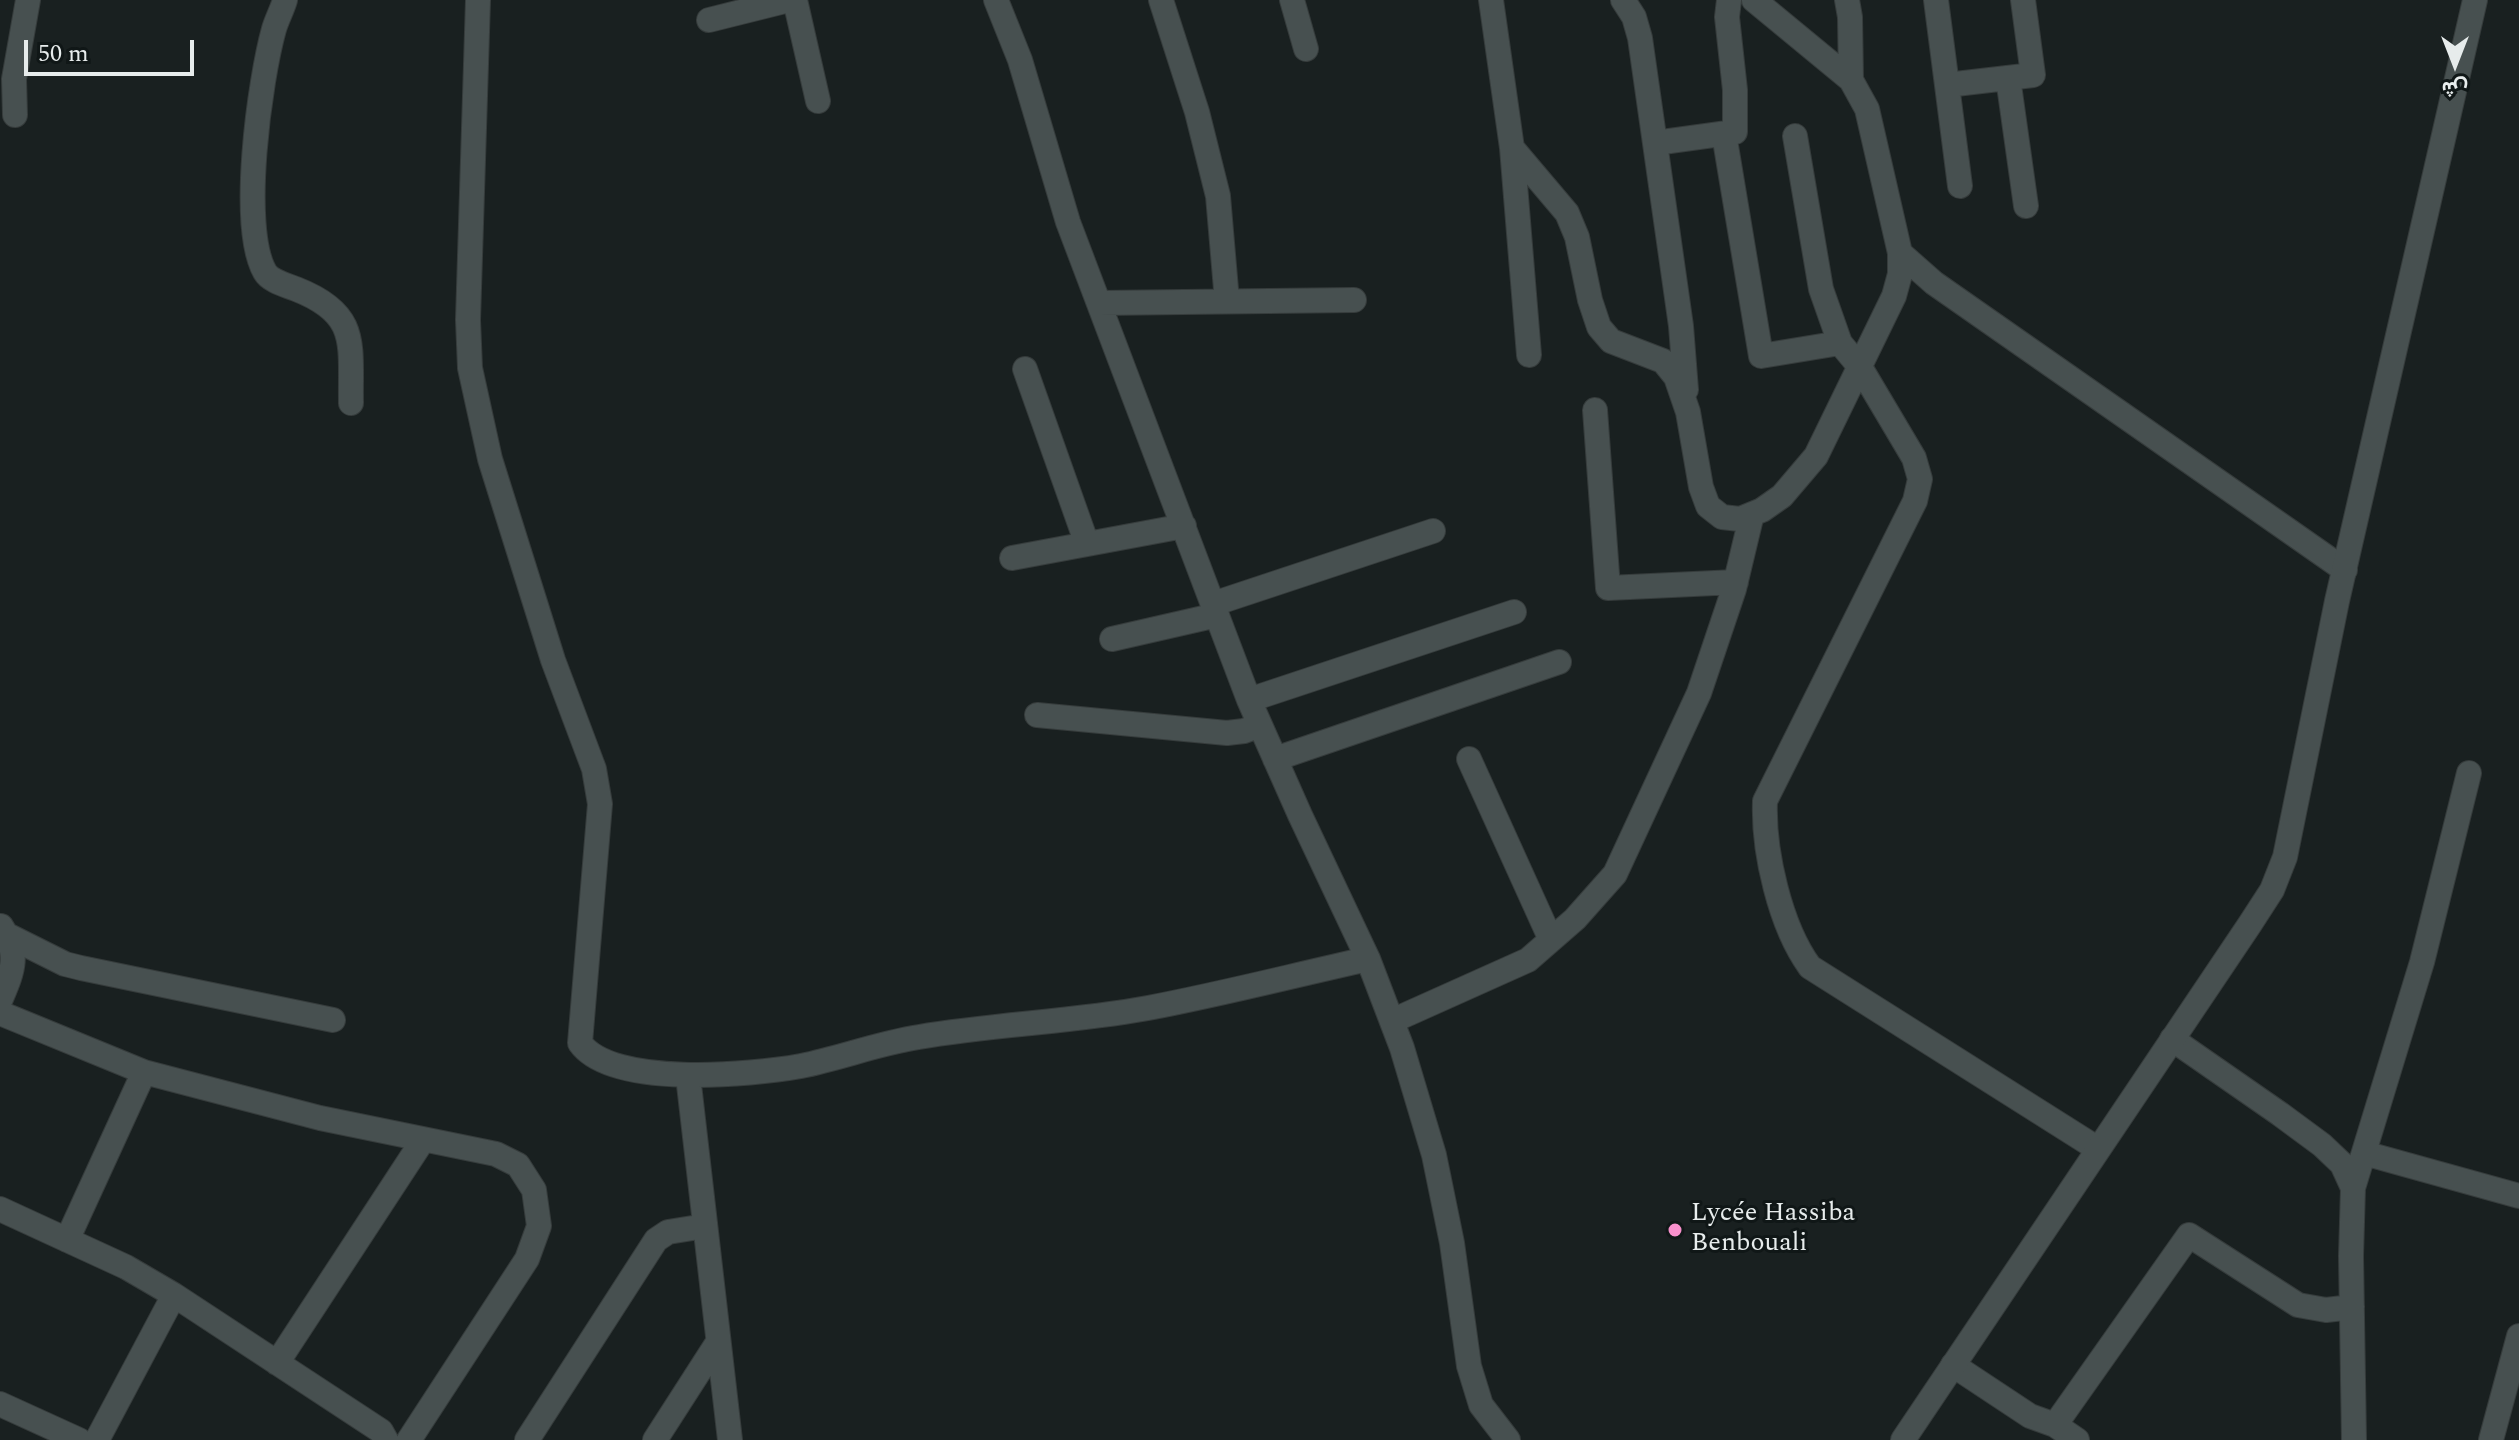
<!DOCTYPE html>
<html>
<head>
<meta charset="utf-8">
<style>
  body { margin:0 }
  #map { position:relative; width:2519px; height:1440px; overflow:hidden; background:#192020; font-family:Spectral,Vazirmatn,serif }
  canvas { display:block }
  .north { position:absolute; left:2415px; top:24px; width:80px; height:80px; -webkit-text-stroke:6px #101717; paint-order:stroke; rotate:180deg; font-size:22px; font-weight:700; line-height:32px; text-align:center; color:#e7ecec }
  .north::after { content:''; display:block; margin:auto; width:28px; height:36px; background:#e7ecec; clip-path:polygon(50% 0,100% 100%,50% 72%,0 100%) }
  .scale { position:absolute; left:24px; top:40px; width:170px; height:36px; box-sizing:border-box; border:4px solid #e7ecec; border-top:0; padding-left:10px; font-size:24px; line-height:28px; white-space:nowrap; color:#e7ecec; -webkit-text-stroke:6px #101717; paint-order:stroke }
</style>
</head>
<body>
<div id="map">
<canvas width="2519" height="1440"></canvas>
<div class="north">ش</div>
<div class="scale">50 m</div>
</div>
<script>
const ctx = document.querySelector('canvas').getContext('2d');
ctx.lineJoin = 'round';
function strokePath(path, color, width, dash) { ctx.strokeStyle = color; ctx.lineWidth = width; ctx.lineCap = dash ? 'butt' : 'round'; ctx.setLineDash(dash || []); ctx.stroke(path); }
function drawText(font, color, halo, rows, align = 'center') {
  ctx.font = font + ' Spectral,serif'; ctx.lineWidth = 6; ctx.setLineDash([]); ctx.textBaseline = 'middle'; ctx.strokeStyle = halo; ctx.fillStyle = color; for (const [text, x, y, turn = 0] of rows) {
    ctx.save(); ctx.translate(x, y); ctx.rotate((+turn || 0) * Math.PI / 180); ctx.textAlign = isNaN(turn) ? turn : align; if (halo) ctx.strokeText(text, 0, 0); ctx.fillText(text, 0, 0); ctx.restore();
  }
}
const minor = new Path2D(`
  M 285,0 C 282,10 277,19 274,29 C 260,79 239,227 265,272 C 270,281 286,285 296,289 C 360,314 350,344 351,403
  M 478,0 L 468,320 L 470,368 L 490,459 L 553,660 L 594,769 L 600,804 L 580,1043 C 612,1088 751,1075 801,1066 C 841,1058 879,1043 919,1037 C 995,1024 1073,1022 1148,1008 C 1222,994 1295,975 1368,959
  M 795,0 L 818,101
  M 996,0 L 1020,60 L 1068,222 L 1249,700 L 1300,815 L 1368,959 L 1402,1048 L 1434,1155 L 1452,1243 L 1469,1366 L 1481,1405 L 1508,1440
  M 1161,0 L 1197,112 L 1218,196 L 1227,301
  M 1292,0 L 1306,49
  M 1491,0 L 1512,148 L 1567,213 L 1577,237 L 1590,300 L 1599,327 L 1611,341 L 1663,361 L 1676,377 L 1688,412 L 1701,487 L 1708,506 L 1722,517 L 1740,519 L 1762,510 L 1782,496 L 1816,456 L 1894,296 L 1900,274 L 1900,253 L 1867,109 L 1851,80 L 1754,0
  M 1623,0 L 1634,17 L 1640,38 L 1681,326 L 1686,390
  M 1847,0 L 1850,17 L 1851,80
  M 1936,0 L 1960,186
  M 709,20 L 789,0
  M 2008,78 L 2026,206
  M 1947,85 L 2033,75 L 2023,0
  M 15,115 L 14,79 L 28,0
  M 1724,134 L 1761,356 L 1840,343
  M 1795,136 L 1821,289 L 1840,343 L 1860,367 L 1914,458 L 1920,479 L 1915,501 L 1765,801 C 1763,851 1780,926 1810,967 L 2098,1149
  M 1655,143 L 1735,132 L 1735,90 L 1727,17 L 1729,0
  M 1512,148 L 1529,355
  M 1900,253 L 1934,283 L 2345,570
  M 1099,303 L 1354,300
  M 1025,369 L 1087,544
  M 1595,410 L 1608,588 L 1736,582
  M 1012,558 L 1184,526
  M 1213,604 L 1433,531
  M 1112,639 L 1217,615
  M 1249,700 L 1514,612
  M 1037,715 L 1227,733 L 1244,731 L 1260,725
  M 1275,759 L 1559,662
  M 1469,759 L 1551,940
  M 7,935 L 65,964 L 81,968 L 333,1020
  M 0,1001 C 12,972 21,955 1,926
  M 0,1013 L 144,1072 L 320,1118 L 496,1154 L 518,1165 L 534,1190 L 539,1226 L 527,1259 L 409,1440
  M 1392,1021 L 1528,960 L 1575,919 L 1615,874 L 1699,693 L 1734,589 L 1752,514
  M 2172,1039 L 2280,1114 L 2322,1145 L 2342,1164 L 2353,1188 L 2351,1256 L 2354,1440
  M 688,1076 L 730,1440
  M 2364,1153 L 2519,1196
  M 2353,1188 L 2422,962 L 2469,773
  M 0,1209 L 126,1267 L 174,1295 L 381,1431 L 386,1440
  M 67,1240 L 144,1072
  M 277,1363 L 423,1140
  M 1953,1365 L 2030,1416 L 2055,1425
  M 0,1404 L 79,1440
  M 97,1440 L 174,1295
  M 527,1440 L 656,1240 L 668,1232 L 705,1226
  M 655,1440 L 718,1342
  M 2077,1440 L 2055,1425 L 2189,1235 L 2298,1305 L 2326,1310 L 2352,1307
  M 2491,1440 L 2519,1336`);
const tertiary = new Path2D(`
  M 1903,1440 L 2250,924 L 2272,890 L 2285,857 L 2337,601 L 2475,0`);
strokePath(minor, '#363c3c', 26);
strokePath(tertiary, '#363c3c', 26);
strokePath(minor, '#475050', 24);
strokePath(tertiary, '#475050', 24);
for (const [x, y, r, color] of [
  [1675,1230,8,"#f890cc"]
]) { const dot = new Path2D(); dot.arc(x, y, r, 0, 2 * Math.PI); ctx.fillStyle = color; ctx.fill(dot); strokePath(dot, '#101717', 3); }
drawText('26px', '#e7ecec', '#101717', [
  ["Lycée Hassiba",1691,1215],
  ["Benbouali",1691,1245]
], 'left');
</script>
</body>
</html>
